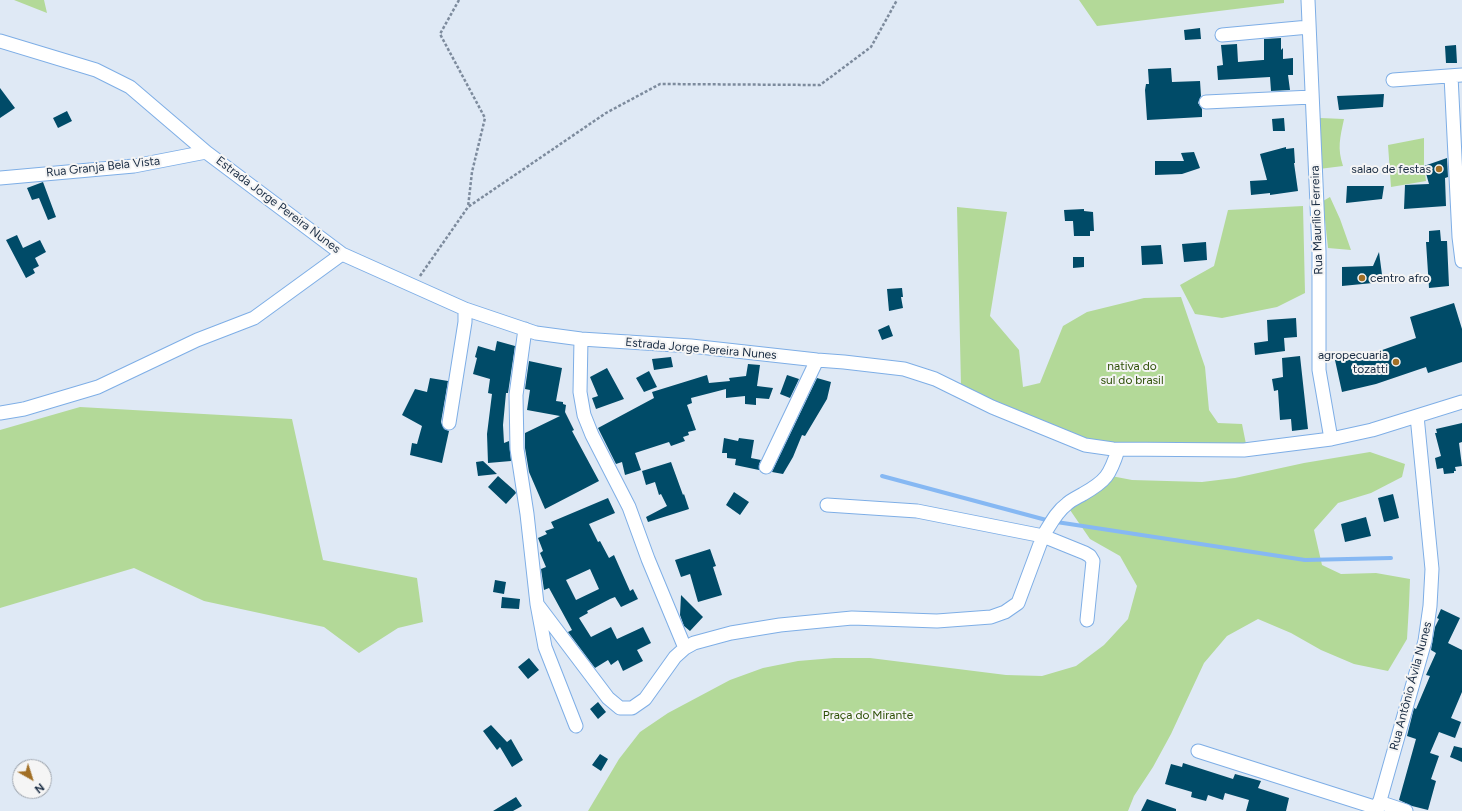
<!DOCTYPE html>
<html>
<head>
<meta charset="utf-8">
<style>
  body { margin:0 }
  #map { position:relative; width:1462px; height:811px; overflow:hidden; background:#dfe9f5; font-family:Figtree,sans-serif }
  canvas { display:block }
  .north { position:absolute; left:12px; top:759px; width:40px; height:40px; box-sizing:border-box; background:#f5f5f5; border:1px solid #9da4ad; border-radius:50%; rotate:141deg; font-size:11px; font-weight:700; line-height:16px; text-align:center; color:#182b42 }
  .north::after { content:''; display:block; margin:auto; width:14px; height:18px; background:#a16f25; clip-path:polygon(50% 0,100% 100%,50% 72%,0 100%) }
</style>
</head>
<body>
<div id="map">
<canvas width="1462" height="811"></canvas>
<div class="north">N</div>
</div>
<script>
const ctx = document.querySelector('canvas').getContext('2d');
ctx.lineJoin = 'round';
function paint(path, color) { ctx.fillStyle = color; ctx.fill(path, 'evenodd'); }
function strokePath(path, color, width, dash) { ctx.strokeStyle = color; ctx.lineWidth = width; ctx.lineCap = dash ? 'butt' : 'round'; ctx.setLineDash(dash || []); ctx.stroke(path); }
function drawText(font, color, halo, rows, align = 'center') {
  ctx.font = font + ' Figtree,sans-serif'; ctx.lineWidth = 4; ctx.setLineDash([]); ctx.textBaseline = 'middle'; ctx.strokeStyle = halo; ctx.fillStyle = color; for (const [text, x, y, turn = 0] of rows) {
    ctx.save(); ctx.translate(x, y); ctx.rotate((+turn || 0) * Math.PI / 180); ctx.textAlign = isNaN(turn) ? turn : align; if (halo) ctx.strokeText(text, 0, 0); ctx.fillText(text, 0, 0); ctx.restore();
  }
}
paint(new Path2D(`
  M 14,0 L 44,0 L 47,13 Z
  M 1079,0 L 1284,0 L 1284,3 L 1097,26 Z
  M 1320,118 L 1344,119 C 1340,138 1337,148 1343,166 L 1319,169 Z
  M 1424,138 L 1424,166 L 1426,181 L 1391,187 L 1388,145 Z
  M 1330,197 L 1340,219 L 1351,250 L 1328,248 L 1323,201 Z
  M 1303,206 L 1305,293 L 1277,307 L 1222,318 L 1195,314 L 1180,285 L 1214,266 L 1228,210 Z
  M 957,207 L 1007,212 L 990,316 L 1019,350 L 1023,387 L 1040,383 L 1063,326 L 1087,312 L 1144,298 L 1181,297 L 1205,367 L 1209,410 L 1218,423 L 1242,424 L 1246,444 L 1152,444 L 1101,442 L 1054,431 L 961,386 Z
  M 80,407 L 292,419 L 323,560 L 417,578 L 423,622 L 398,628 L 359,653 L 324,627 L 204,601 L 134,568 L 0,608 L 0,430 Z
  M 1370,452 L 1405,464 L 1402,477 L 1371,493 L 1338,503 L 1314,530 L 1322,565 L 1341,574 L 1376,573 L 1410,579 L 1409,605 L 1407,639 L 1388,671 L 1354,664 L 1321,650 L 1291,633 L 1258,619 L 1227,636 L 1204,663 L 1171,734 L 1153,767 L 1134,796 L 1128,811 L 588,811 L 619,759 L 640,732 L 668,713 L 730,680 L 763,668 L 798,661 L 834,658 L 870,658 L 1006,675 L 1042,676 L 1076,666 L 1104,645 L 1128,619 L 1137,586 L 1120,556 L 1090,539 L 1070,510 L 1091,483 L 1106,475 L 1132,480 L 1202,482 L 1235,478 L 1304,463 Z`), '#b3d998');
strokePath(new Path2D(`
  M 882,476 L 1050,521 L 1305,560 L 1391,558`), '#86b8f3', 4);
paint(new Path2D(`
  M 1200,28 L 1201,39 L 1185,40 L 1184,30 Z
  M 1281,38 L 1281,50 L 1283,48 L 1283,59 L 1293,58 L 1293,75 L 1288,75 L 1290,90 L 1271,91 L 1270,77 L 1218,80 L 1217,66 L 1223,65 L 1221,45 L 1237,44 L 1238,62 L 1263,60 L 1264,60 L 1264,39 Z
  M 1456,45 L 1457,63 L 1446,63 L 1445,46 Z
  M 1171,68 L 1172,82 L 1200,81 L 1201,96 L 1198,103 L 1202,109 L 1202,117 L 1147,120 L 1145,90 L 1146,84 L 1149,84 L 1148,69 Z
  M 0,88 L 15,108 L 0,118 Z
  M 1384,94 L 1383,107 L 1339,110 L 1337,96 Z
  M 67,111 L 72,121 L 58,128 L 53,118 Z
  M 1284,118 L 1285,131 L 1273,131 L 1272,119 Z
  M 1286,147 L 1286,149 L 1294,148 L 1295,163 L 1294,163 L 1298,191 L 1270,195 L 1270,193 L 1251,195 L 1250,181 L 1267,180 L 1260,154 Z
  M 1194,152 L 1200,168 L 1182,174 L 1155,175 L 1155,161 L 1184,161 L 1181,153 Z
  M 1447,158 L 1448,177 L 1445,178 L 1446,206 L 1404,209 L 1405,185 L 1429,184 L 1424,166 Z
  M 43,182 L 56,217 L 48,220 L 39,198 L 32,200 L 27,188 Z
  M 1347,186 L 1384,186 L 1382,199 L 1346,203 Z
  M 1084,209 L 1084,211 L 1093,212 L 1094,231 L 1090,231 L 1090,236 L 1074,236 L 1073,221 L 1065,221 L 1064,210 Z
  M 1440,230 L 1441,241 L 1447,241 L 1449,286 L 1429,288 L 1426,242 L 1429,242 L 1429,231 Z
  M 17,235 L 23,248 L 40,240 L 46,252 L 35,258 L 39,266 L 33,269 L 35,273 L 26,278 L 6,240 Z
  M 1206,242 L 1207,260 L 1184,262 L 1182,244 Z
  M 1161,245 L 1163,264 L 1142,265 L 1141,246 Z
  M 1379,252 L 1383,282 L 1342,286 L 1342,267 L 1373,266 Z
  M 1073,257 L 1084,257 L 1084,267 L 1073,268 Z
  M 902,288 L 903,297 L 901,297 L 903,308 L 889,311 L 887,289 Z
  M 1454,303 L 1462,329 L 1462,362 L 1428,373 L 1426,367 L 1376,384 L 1342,392 L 1335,360 L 1356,355 L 1357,359 L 1416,338 L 1410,317 Z
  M 1296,318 L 1297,337 L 1284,338 L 1285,351 L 1255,355 L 1254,343 L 1268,341 L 1267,320 Z
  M 889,325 L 893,336 L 882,340 L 878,330 Z
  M 497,341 L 515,346 L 508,393 L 506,393 L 503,425 L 504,443 L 509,441 L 511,461 L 488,463 L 487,434 L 492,394 L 488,393 L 490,379 L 473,374 L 477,358 L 475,357 L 478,346 L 495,351 Z
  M 1300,356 L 1308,429 L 1292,431 L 1291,419 L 1280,420 L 1278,390 L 1274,391 L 1272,379 L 1283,377 L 1282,358 Z
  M 671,357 L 673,367 L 654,370 L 652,359 Z
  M 529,361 L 562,368 L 556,401 L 563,402 L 563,404 L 566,405 L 565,412 L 574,430 L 572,431 L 599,481 L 545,509 L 529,472 L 525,448 L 525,433 L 560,416 L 527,410 L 530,390 L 525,389 Z
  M 748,364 L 760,365 L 757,386 L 773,388 L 769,399 L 756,398 L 756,405 L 745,404 L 745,396 L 726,398 L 726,389 L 691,398 L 692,403 L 687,405 L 696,430 L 688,432 L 689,435 L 683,437 L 685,441 L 671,446 L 669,442 L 635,453 L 641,470 L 625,475 L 622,462 L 616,464 L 598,428 L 654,398 L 652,392 L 707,375 L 709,383 L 730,381 L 729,378 L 746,376 Z
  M 607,368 L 624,399 L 596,409 L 592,398 L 598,396 L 590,377 Z
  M 649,371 L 657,387 L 644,392 L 636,378 Z
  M 787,375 L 799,379 L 790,398 L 780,394 Z
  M 430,378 L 448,381 L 441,422 L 444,429 L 449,431 L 442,463 L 410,455 L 412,443 L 417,444 L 422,426 L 402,415 L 415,389 L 427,392 Z
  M 817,378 L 831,382 L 827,399 L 805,436 L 802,435 L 793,457 L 783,474 L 772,472 Z
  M 1462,423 L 1462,442 L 1459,443 L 1462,466 L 1455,467 L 1456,471 L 1454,471 L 1454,473 L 1444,474 L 1443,468 L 1437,469 L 1435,458 L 1441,456 L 1435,433 L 1437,433 L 1436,429 Z
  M 724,438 L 738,441 L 739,438 L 754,440 L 751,458 L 761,460 L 759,464 L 759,470 L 735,465 L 736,459 L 727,458 L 727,453 L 722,453 Z
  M 483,461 L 497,474 L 478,476 L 476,462 Z
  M 671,462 L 683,495 L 684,494 L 689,509 L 648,522 L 646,517 L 667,506 L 661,494 L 659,495 L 655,482 L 646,485 L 642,471 Z
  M 498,476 L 515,491 L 516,493 L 506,504 L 488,487 Z
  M 734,492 L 749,502 L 740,515 L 726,505 Z
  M 1393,494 L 1399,518 L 1384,522 L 1378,498 Z
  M 608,498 L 615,513 L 589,524 L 598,542 L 600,541 L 609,558 L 614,555 L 630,591 L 633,589 L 638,599 L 621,607 L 615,597 L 610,599 L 587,611 L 588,613 L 579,618 L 591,637 L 611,627 L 617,639 L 643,627 L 651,643 L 637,650 L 643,661 L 623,671 L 618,660 L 611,665 L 608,660 L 595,668 L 568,632 L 572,630 L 549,588 L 544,590 L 541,569 L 546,567 L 540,553 L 543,551 L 538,538 L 547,534 L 545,531 L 554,528 L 551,522 ZM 590,569 L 599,589 L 576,600 L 566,580 Z
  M 1366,517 L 1371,536 L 1345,542 L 1341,524 Z
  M 710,549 L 716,566 L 713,567 L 722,595 L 698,602 L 690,574 L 681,577 L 675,560 Z
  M 495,580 L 506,582 L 504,594 L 493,592 Z
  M 681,595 L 703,617 L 690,631 L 684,626 L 680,615 Z
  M 502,597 L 520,599 L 519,609 L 501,608 Z
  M 1441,609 L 1460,618 L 1448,643 L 1462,650 L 1462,692 L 1451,718 L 1461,722 L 1455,738 L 1439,732 L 1430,753 L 1439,756 L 1431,779 L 1436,781 L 1428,810 L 1412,806 L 1399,800 L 1416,739 L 1407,736 L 1414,708 L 1416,709 L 1430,676 L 1426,675 L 1436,653 L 1431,650 L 1435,627 L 1439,619 L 1437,618 Z
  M 529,658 L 539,670 L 528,679 L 518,667 Z
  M 598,702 L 606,712 L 598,719 L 590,709 Z
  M 491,725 L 507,742 L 511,739 L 523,760 L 512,767 L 500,747 L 497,750 L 483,731 Z
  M 1454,746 L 1462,748 L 1462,762 L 1450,757 Z
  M 600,754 L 608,759 L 601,771 L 592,765 Z
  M 1183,763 L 1233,779 L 1235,774 L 1261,781 L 1258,788 L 1289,798 L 1286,811 L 1246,811 L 1249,800 L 1225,793 L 1223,800 L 1208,795 L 1206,801 L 1191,797 L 1192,792 L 1165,784 L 1171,764 L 1182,767 Z
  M 516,797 L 522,806 L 513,811 L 493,811 Z
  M 1147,799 L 1176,809 L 1176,811 L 1141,811 Z`), '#004b68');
const minor = new Path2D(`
  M 1308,0 L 1319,251 L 1319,370 L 1331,439
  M 1222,35 L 1309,27
  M 0,41 L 96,70 L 130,87 L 206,152 L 342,254 L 465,309 L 536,333 L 581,339 L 691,346 L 817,360 L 844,362 L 904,369 L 935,379 L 992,407 L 1085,445 L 1113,449 L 1244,450 L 1331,439 L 1372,430 L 1462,402
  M 1451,76 L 1459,237 L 1462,261
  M 1393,80 L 1462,75
  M 1206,102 L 1312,97
  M 0,178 L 134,166 L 206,152
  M 525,329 L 516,395 L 517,449 L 527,514 L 537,604 L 545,647 L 576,726
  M 0,413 L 24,409 L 98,387 L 197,340 L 254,318 L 342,254
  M 449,423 L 465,322 L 465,309
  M 766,467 L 817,360
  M 827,505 L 917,511 L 1043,536 C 1050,525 1056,512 1067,504 C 1071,500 1078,497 1083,494 C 1106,481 1110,475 1118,450
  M 537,604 L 608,698 L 620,708 L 632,708 L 645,699 L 675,657 L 685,648 L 648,559 L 629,507 L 592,435 L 584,415 L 580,392 L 581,339
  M 685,648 L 694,643 L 731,633 L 780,625 L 852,618 L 937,621 L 991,617 L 1005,612 L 1018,603 L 1043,536 L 1085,553 L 1090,556 L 1093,561 L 1087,620
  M 1198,751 L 1377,808
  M 1379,802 L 1406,811
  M 1377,811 L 1425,641 L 1430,606 L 1432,569 L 1417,416`);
strokePath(minor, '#7eaee6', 15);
strokePath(new Path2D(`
  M 459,0 L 440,34 L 485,118 L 472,172 L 468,207
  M 420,276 L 468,207 L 606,113 L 660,84 L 820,85 L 871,47 L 897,0`), '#7d8b9d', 2.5, [3, 2]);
strokePath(minor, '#fff', 13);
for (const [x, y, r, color] of [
  [1439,169,4,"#a16f25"],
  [1362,278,4,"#a16f25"],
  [1396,362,4,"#a16f25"]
]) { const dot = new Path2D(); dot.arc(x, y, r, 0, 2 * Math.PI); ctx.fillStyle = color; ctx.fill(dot); strokePath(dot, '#f5f5f5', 1.5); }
drawText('12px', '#182b42', '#f5f5f5', [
  ["Rua Granja Bela Vista",103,167,-6],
  ["Estrada Jorge Pereira Nunes",278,205,37],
  ["Rua Maurílio Ferreira",1317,220,-92],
  ["Estrada Jorge Pereira Nunes",701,349,5],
  ["Rua Antônio Ávila Nunes",1411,686,-75]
]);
drawText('12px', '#182b42', '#f5f5f5', [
  ["salao de festas",1431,169],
  ["centro afro",1370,278,"left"],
  ["agropecuaria",1388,355],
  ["tozatti",1388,369]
], 'right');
drawText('12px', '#2e5007', '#f5f5f5', [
  ["nativa do",1132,366],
  ["sul do brasil",1132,380],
  ["Praça do Mirante",868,715]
]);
</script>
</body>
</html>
